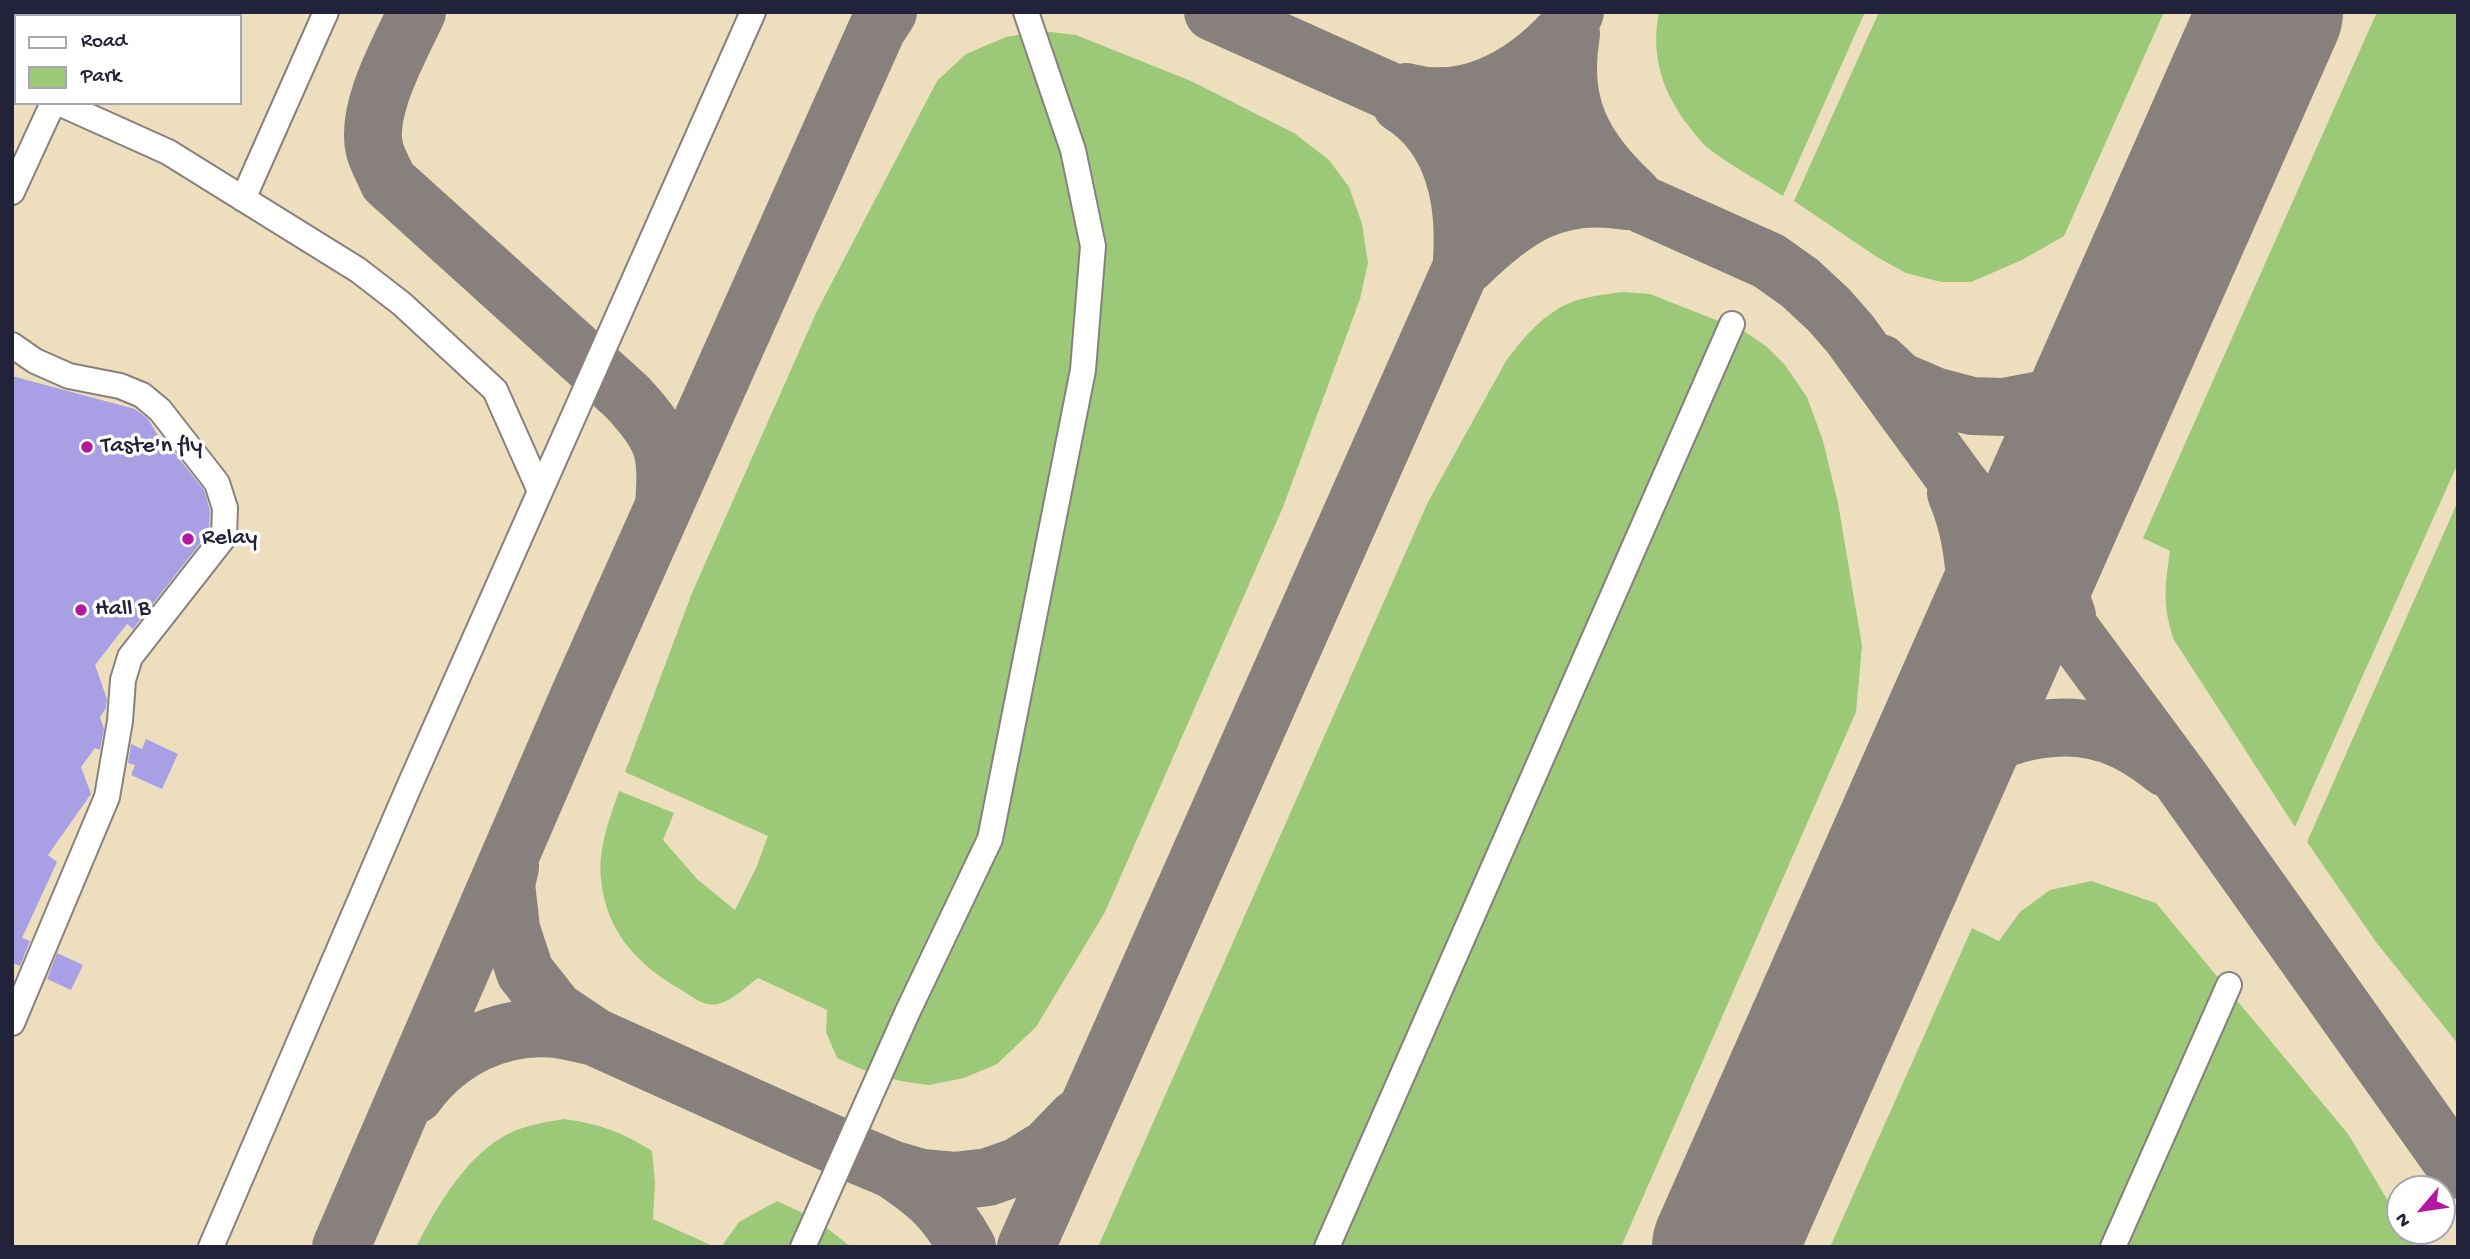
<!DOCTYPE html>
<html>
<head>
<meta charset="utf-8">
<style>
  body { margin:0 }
  #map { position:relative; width:2470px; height:1259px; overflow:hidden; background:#eddfbd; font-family:"Gochi Hand",sans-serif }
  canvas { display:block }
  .frame { position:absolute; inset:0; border:14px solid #22223b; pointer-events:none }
  .legend { position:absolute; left:14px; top:14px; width:228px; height:91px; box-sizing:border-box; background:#fff; border:2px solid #a7a7b1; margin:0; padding:9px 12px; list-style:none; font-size:21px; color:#22223b }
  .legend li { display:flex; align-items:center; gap:14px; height:35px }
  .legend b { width:35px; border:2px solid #a7a7b1 }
  .north { position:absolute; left:2386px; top:1175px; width:70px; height:70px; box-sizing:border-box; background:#fff; border:2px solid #a7a7b1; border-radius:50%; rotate:241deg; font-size:19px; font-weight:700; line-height:28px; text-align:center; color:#22223b }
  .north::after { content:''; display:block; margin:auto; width:24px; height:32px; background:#b5179e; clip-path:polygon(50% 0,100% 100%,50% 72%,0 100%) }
</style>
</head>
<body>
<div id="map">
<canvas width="2470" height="1259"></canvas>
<div class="frame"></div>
<ul class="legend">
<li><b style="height:9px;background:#fff"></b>Road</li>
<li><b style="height:19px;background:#9bc977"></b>Park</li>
</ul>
<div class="north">N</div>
</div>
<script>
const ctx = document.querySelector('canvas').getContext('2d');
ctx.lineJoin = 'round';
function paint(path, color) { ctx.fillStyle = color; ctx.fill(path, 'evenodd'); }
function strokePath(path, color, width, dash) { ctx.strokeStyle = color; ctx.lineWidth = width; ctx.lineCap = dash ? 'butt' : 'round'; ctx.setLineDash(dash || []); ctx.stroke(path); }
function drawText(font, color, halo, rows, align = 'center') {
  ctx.font = font + ' "Gochi Hand",sans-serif'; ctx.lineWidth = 7; ctx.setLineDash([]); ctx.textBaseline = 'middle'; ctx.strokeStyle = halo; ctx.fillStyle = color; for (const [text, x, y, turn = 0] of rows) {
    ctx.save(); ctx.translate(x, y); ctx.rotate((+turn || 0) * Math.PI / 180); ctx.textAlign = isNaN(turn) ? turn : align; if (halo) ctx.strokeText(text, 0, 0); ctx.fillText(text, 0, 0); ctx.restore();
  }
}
paint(new Path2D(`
  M 1659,12 L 1865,12 L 1783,196 C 1759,181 1733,167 1709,149 C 1702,144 1697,136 1691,129 C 1663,94 1650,57 1659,12 Z
  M 1879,12 L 2164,12 L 2064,236 L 2022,260 L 1971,282 L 1941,282 L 1906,273 L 1877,257 L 1794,201 Z
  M 2377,12 L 2458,12 L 2458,463 L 2295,827 L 2174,640 C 2162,605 2165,587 2170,551 L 2143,538 Z
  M 1042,31 L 1076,35 L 1191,81 L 1294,133 L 1329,160 L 1349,187 L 1362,224 L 1368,263 L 1360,299 L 1283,507 L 1105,912 L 1036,1027 L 997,1064 L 964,1078 L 929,1085 L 900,1081 L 861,1069 L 837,1058 L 826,1032 L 827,1010 L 758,978 C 747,986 732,1001 718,1004 C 705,1007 694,998 683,991 C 639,966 606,933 601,879 C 598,848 609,820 619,791 L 674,813 L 663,840 L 697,879 L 735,910 L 756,868 L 768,836 L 625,772 L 692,593 L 817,311 L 937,81 L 966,54 L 1006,37 Z
  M 1623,292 L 1650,294 L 1744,331 L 1767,347 L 1785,365 L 1807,397 L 1823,441 L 1838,503 L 1862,646 L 1856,712 L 1621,1247 L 1098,1247 L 1428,502 L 1506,361 C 1520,342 1537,321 1558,309 C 1576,297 1602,295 1623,292 Z
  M 2458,501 L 2458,1044 L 2376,942 L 2307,842 Z
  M 2091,881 L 2156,903 L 2348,1134 L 2400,1221 L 2400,1231 L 2406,1231 L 2415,1247 L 1830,1247 L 1972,928 L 1999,941 L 2020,912 L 2050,890 Z
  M 564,1119 C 600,1124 622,1132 652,1151 L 655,1183 L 653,1219 L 715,1247 L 416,1247 C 438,1205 467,1153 512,1132 C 528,1125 546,1122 564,1119 Z
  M 777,1201 L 807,1215 L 793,1247 L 721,1247 L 739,1222 Z
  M 822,1224 L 851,1247 L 812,1247 Z`), '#9bc977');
strokePath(new Path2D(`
  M 417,12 C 400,49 364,110 375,151 C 378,161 384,171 388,181 L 627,397 C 665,438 668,451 664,506
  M 1213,12 L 1769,261 L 1800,283 L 1829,310 L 1850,334 L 1960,485 L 2025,568 L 2180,778 L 2458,1170
  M 1571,34 C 1559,104 1582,148 1633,195
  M 1406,92 C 1465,108 1520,78 1560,36
  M 1401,104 C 1454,137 1466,201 1462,259
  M 1468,264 C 1515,218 1557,189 1626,201
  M 1880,363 L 1899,381 L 1934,396 L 1972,406 L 2004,407 L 2041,400 L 2069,387 L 2106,357 L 2143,302
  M 1956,493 C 1984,558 1977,636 1965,704
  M 2053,505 C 2053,544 2053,579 2067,616
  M 1917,811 C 1932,793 1947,774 1966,760 C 2007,728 2072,717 2120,739 C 2137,746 2152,757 2166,768
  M 510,867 L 506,884 L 511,929 L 525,972 L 555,1010 L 595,1037 L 846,1150 L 891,1169 L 922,1178 L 955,1181 L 988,1177 L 1019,1166 L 1048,1148 L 1077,1118
  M 415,1095 C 448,1050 500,1023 557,1029 C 570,1031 583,1034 595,1037
  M 893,1170 C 930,1195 945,1208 967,1247
  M 341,1247 L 580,694 L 877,29 L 888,12
  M 1026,1247 L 1575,12`), '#88807c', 58);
strokePath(new Path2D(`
  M 1724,1247 L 2271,12`), '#88807c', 144);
paint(new Path2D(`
  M 12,376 L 135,409 L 148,419 L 159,437 L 161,436 L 204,490 L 210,510 L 209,532 L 133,629 L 127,624 L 95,665 L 107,699 L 106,708 L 100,717 L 104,729 L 100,750 L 95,748 L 81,767 L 91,794 L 48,855 L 57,862 L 22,938 L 30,941 L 20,966 L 12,963 Z
  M 146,739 L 178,754 L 162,789 L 131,775 L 135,765 L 128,763 L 131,744 L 142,749 Z
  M 57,953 L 83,965 L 71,990 L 47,979 Z`), '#a99fe5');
const minor = new Path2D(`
  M 92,16 L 93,12
  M 59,103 L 168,152 L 358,270 L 402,304 L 495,390 L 540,491
  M 12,192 L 53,103
  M 243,199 L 326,12
  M 12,345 L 35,361 L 69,376 L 120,386 L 142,395 L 160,410 L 217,483 L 225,508 L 224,537 L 130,657 L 123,680 L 120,721 L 107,797 L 12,1023
  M 211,1247 L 408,789 L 753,12
  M 803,1247 L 907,1013 L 990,839 L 1083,370 L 1093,246 L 1073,150 L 1026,12
  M 1327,1247 L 1732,324
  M 2113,1247 L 2229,985`);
strokePath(minor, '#88807c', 28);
strokePath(minor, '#fff', 24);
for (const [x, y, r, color] of [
  [87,447,7,"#b5179e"],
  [188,539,7,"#b5179e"],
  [81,610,7,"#b5179e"]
]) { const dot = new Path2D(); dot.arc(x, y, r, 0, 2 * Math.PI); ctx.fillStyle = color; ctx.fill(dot); strokePath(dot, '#fff', 2.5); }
drawText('24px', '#22223b', '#fff', [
  ["Taste'n fly",101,447],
  ["Relay",202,539],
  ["Hall B",95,610]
], 'left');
</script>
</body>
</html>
